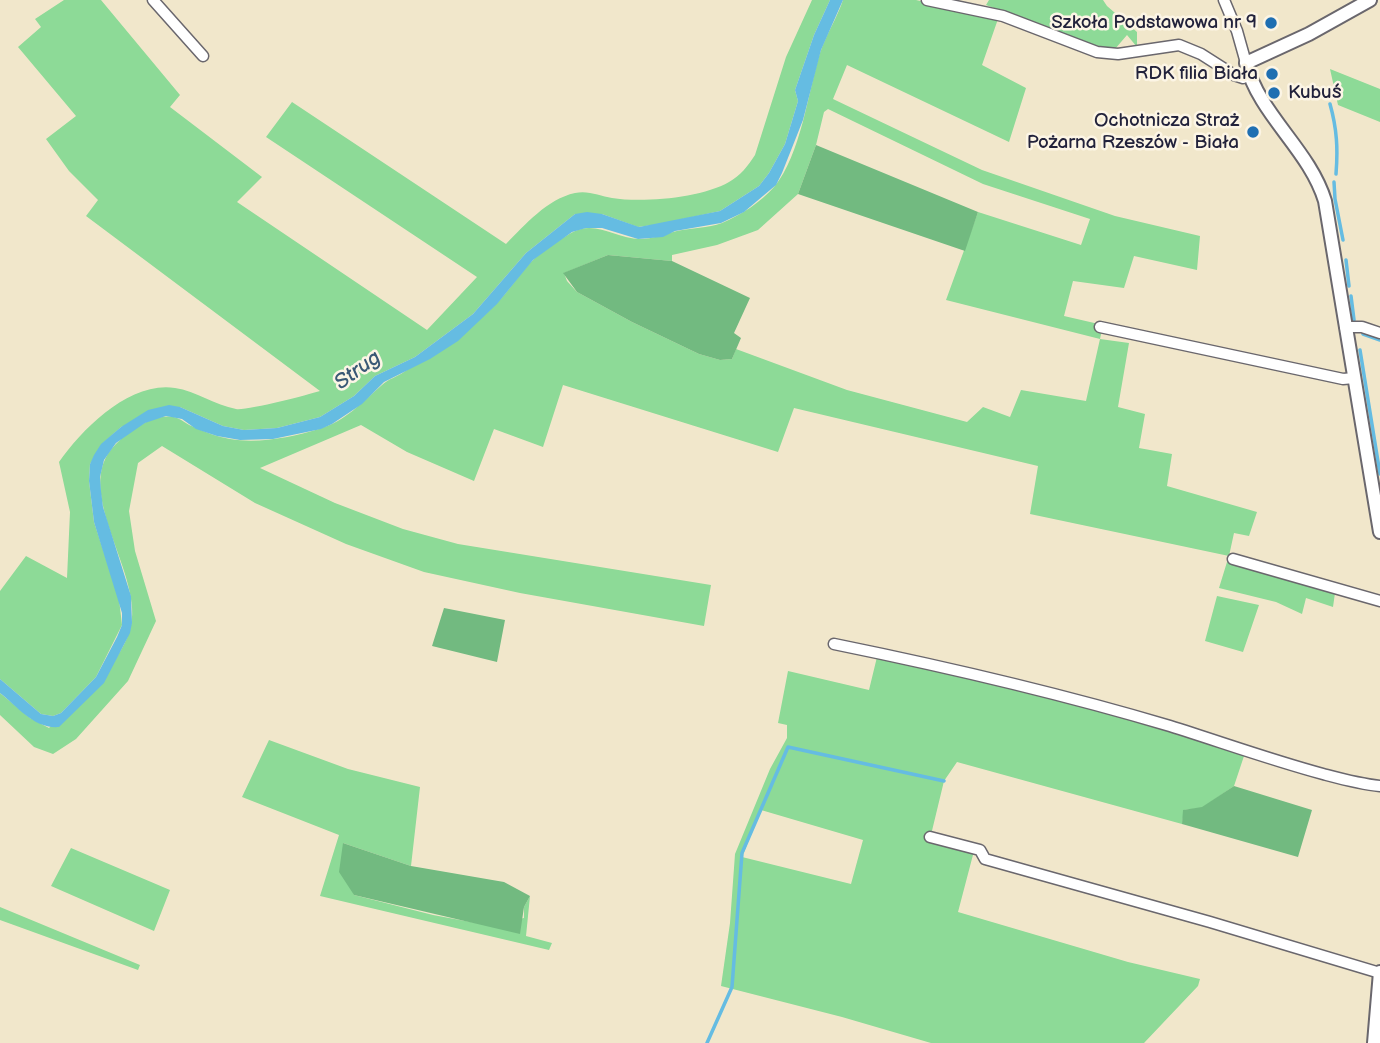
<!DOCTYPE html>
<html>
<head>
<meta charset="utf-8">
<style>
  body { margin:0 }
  canvas { display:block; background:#f1e7cb }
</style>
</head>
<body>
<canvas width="1380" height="1043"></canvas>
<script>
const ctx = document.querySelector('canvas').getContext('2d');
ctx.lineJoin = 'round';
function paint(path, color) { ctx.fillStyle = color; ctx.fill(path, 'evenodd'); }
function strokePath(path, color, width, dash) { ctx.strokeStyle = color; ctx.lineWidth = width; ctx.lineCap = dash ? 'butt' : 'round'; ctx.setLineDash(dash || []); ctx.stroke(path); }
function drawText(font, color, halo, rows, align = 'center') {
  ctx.font = font + ' "Balsamiq Sans",sans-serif'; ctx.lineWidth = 5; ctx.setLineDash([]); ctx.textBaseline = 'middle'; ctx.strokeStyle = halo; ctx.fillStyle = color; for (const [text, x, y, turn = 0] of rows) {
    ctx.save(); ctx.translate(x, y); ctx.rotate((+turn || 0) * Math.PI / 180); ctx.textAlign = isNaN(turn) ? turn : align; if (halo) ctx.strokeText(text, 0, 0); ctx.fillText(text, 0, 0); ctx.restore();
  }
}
paint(new Path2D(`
  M 64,0 L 101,0 L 180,95 L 170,107 L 262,177 L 237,202 L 427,330 L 477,277 L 266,137 L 292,102 L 506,244 C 525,225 547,199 575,193 C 588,190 600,196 612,198 C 642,203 702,198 729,182 C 740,176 748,166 755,155 L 786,57 L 812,0 L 830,0 L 814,35 L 795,90 L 798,101 L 785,144 L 769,173 L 759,186 L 720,211 L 660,224 L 638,227 L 602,214 L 575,214 L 526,253 L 473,314 L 415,357 L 375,376 L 354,396 L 320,417 L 277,428 L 244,430 L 223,426 L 180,407 L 121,427 L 102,444 L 90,464 L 89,481 L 94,522 L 119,599 L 122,625 L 96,677 L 61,713 L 53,716 L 41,714 L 0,679 L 0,591 L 26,556 L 67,578 L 70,512 L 59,462 C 83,428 130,381 175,388 C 196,391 215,405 236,409 C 246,411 307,395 320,391 L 86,216 L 98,200 L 69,171 L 46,139 L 76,116 L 18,47 L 41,27 L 35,19 Z
  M 843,0 L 916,0 L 998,19 L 982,65 L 1026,88 L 1009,142 L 847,65 L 833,99 L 982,170 L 1115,216 L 1200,236 L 1197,270 L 1134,256 L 1124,288 L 1073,281 L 1064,316 L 1103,325 L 1100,339 L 1129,343 L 1118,407 L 1145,414 L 1139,448 L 1172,454 L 1167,486 L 1257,512 L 1249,536 L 1234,533 L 1229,556 L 1030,514 L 1038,466 L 794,408 L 778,452 L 563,385 L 543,447 L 494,429 L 474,481 L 407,452 L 361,425 L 260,468 L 335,503 L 403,529 L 458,544 L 711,585 L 704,626 L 520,593 L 424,572 L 346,544 L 255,503 L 162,446 L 138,463 L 129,511 L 135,551 L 156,621 L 128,681 L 76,739 L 53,754 L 34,747 L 0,715 L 0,693 L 30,718 L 49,728 C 78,699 117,670 130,630 C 147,577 69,491 115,445 C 129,431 156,411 177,418 C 183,420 187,425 194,427 C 205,432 218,437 230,439 C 259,444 292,437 319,429 C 346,421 362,402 382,385 C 388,379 397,377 404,372 C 430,354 459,337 483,316 C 502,301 514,281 530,263 C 539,253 559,240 571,233 C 595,219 616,239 640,239 C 653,239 664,234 677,231 C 691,228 708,228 722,223 C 741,215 761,202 774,187 C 801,155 808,92 820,53 C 826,35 837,18 843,0 ZM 828,109 L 983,184 L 1090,219 L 1081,245 L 978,212 L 946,300 L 1100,339 L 1086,401 L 1021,390 L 1010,417 L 983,407 L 967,422 L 847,390 L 736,349 L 732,359 L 720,360 L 699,354 L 632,322 L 577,292 L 567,281 L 564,273 L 608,255 L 672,261 L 672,255 L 717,245 L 758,230 L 798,194 L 816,145 L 824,112 Z
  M 989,0 L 1103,0 L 1107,6 L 1137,32 L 1137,47 L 1127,35 L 1115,49 L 1098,48 L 986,5 Z
  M 1330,69 L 1380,89 L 1380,122 L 1338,105 Z
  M 1227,562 L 1335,593 L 1333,607 L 1306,598 L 1302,614 L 1276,602 L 1219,588 Z
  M 1217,596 L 1259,605 L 1243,652 L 1205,641 Z
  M 877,657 L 1106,710 L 1245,753 L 1234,786 L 1202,808 L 1184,810 L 1182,824 L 957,762 L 944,781 L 930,839 L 974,851 L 958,912 L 1128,962 L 1200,979 L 1198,986 L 1144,1043 L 931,1043 L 842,1017 L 721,986 L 730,923 L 735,854 L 770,769 L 787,738 L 787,725 L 778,723 L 788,671 L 869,690 ZM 761,810 L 863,840 L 851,884 L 742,857 Z
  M 269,740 L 348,769 L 420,787 L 411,866 L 343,843 L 354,895 L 433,915 L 487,925 L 524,918 L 524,907 L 530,896 L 526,936 L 552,943 L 549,950 L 320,896 L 339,835 L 242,797 Z
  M 71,848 L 170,890 L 154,931 L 51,886 Z
  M 0,907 L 140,965 L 138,970 L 0,920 Z`), '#8dda97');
paint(new Path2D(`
  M 816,145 L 978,212 L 965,251 L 798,194 Z
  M 608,255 L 672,261 L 750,298 L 734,333 L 741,338 L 732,359 L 720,360 L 699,354 L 632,322 L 577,292 L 563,273 Z
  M 444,608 L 505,620 L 497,662 L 432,646 Z
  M 1234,786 L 1312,810 L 1298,857 L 1182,824 L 1183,810 L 1202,807 Z
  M 343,843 L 411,866 L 504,882 L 530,896 L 524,907 L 520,934 L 354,895 L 339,872 Z`), '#72ba80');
paint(new Path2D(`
  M 830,0 L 843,0 L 821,50 L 803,120 L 782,173 L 776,185 L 744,212 L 721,223 L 675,231 L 663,237 L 638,239 L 602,228 L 586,228 L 572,232 L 533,260 L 497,304 L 458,341 L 430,359 L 384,382 L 362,404 L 332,424 L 321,429 L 273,439 L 240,440 L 217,436 L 196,429 L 182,419 L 166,416 L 145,423 L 116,443 L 104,460 L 100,477 L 101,491 L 103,507 L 131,596 L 132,623 L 130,633 L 104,683 L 59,727 C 34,729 18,707 0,693 L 0,679 L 41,714 L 53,716 L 61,713 L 96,677 L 117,637 L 122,625 L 122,613 L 94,522 L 89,481 L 90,464 L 94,455 L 101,444 L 121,427 L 148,410 L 169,405 L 180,407 L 223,426 L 244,430 L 277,428 L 320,417 L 354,396 L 375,376 L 415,357 L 473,314 L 526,253 L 575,214 L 587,212 L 602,214 L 639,227 L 720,211 L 759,186 L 769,173 L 785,144 L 798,101 L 795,90 L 814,35 Z`), '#65bce2');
strokePath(new Path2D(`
  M 1330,104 C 1337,129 1338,149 1336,174
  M 1334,182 L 1335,199 L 1343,240
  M 1346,260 L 1349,286
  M 1351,296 L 1354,320
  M 1363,334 L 1380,340
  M 1360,350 L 1380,474
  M 707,1043 L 732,987 L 742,853 L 788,747 L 944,781`), '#65bce2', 3.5);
const street = new Path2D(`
  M 153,0 L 203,56
  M 927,0 L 1003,16 L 1097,52 L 1118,54 L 1179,45 L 1201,54 L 1234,75 L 1243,78 L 1249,75
  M 1224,0 L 1237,31 L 1246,63
  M 1100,327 L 1343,379 L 1354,378
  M 1345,327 L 1362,327 L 1380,333
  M 1233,559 L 1380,601
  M 834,644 C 947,667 1059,693 1170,726 C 1221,742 1271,760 1323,774 C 1342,779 1360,784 1380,786
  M 930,837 L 980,850 L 985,859 L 1210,922 L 1380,973`);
const secondary = new Path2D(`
  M 1370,0 L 1309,34 L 1246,63 C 1259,115 1309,149 1325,201 L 1380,532
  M 1374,1043 L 1380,972`);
strokePath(street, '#6a676d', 13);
strokePath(secondary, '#6a676d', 16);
strokePath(street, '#fff', 10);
strokePath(secondary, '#fff', 12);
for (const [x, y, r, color] of [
  [1271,23,7,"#1f6fb2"],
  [1272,74,7,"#1f6fb2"],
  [1274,93,7,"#1f6fb2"],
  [1253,132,7,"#1f6fb2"]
]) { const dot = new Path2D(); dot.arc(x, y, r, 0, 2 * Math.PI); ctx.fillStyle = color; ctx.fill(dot); strokePath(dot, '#fcf5e5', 2.5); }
drawText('19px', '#22223b', '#fcf5e5', [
  ["Szkoła Podstawowa nr 9",1257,23],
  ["RDK filia Biała",1258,74],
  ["Kubuś",1288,93,"left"],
  ["Ochotnicza Straż",1239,121],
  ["Pożarna Rzeszów - Biała",1239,143]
], 'right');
drawText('italic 21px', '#395875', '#fcf5e5', [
  ["Strug",358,371,-36]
]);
</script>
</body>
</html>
